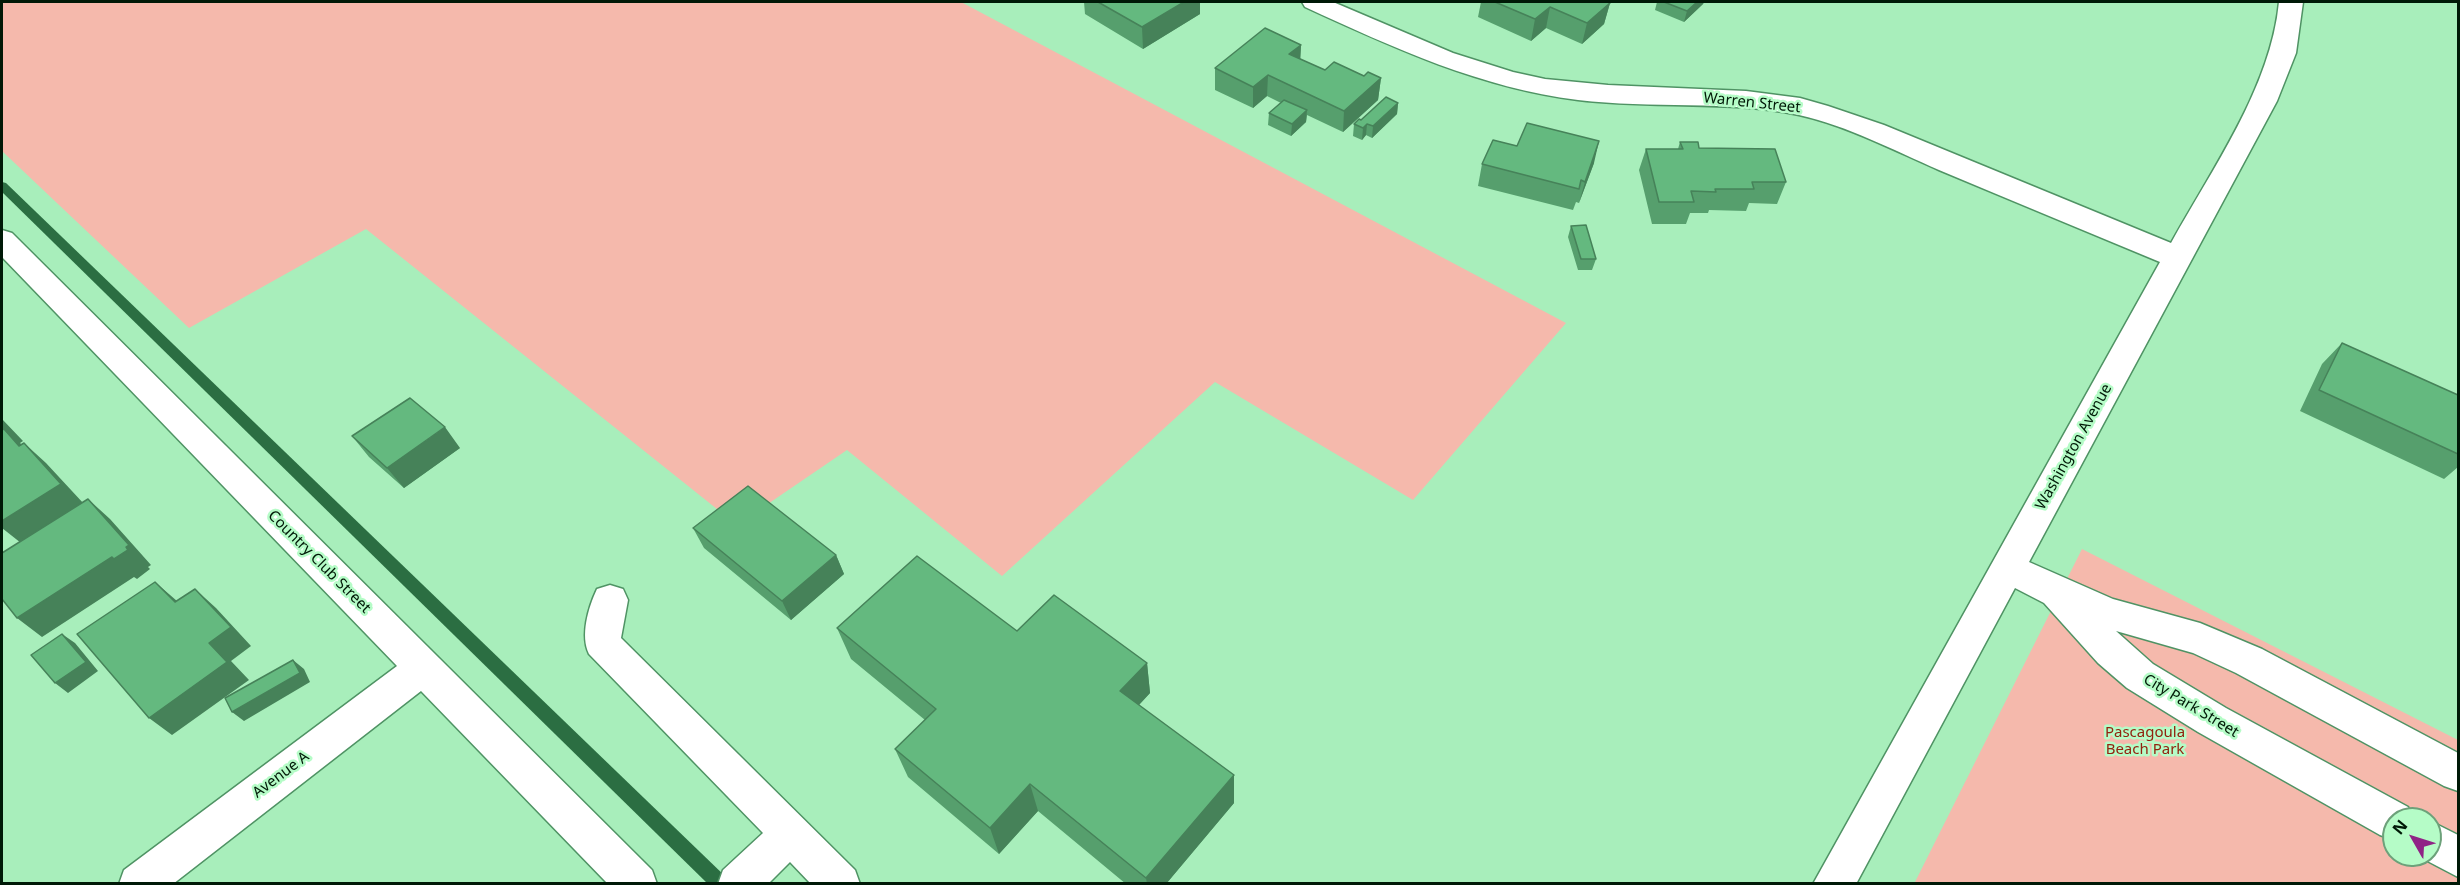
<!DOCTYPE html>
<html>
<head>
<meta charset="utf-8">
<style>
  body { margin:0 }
  #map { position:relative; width:2460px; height:885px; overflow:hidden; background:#a8eebb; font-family:"Noto Sans",sans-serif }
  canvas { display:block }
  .frame { position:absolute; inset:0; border:3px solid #001907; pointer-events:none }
  .north { position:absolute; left:2382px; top:807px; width:60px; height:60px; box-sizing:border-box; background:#b5fcc7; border:2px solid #6da17a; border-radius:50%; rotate:309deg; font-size:16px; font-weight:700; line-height:24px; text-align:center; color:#001907 }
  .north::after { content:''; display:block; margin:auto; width:21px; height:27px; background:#902386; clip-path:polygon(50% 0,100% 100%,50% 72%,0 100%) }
</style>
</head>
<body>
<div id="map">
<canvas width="2460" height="885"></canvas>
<div class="frame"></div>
<div class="north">N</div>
</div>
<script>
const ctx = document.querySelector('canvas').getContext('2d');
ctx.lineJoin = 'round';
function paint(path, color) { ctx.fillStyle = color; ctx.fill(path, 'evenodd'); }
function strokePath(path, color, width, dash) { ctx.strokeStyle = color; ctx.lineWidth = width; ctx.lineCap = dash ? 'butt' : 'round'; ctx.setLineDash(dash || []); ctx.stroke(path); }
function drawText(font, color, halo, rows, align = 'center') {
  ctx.font = font + ' "Noto Sans",sans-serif'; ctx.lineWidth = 5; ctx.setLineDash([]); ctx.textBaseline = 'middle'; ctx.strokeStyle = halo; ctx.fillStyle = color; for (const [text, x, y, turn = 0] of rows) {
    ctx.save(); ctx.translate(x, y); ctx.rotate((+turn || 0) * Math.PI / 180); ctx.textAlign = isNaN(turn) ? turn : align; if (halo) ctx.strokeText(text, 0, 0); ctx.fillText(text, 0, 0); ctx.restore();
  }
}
paint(new Path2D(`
  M 2,2 L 961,2 L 1566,323 L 1413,500 L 1215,382 L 1002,576 L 847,450 L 737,525 L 366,229 L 189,328 L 2,151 Z
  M 2082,549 L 2458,740 L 2458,883 L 1914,884 ZM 2394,819 L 2430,819 L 2430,855 L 2394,855 Z`), '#f5b9ac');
paint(new Path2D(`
  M 2,182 L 6,183 L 727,878 L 729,884 L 708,884 L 2,192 Z`), '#2b6e42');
const minor = new Path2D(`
  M 1302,2 L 1333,2 L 1453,53 L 1513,72 L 1545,79 L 1608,85 L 1746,91 L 1800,98 L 1828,106 L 1884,125 L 2171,243 C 2212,169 2271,87 2279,2 L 2303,2 L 2296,53 L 2277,101 L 2029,562 L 2113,599 L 2200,623 L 2262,649 L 2458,753 L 2458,791 L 2444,786 L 2236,673 L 2193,653 L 2116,631 L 2153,664 L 2226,708 L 2408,807 L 2413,819 L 2394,819 L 2394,840 L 2380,835 L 2198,732 L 2127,688 L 2098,663 L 2044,603 L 2015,588 L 1856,884 L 1813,884 L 2160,262 C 2086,231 2012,201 1939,170 C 1893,150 1848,126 1799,115 C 1726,100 1652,109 1578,100 C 1481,88 1394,48 1305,7 Z
  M 2,230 L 12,233 L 652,870 L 657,884 L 608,884 L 421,691 L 173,884 L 119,884 L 124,870 L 397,666 L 2,257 Z
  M 610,585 L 623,589 L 628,600 L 621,638 L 855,870 L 860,884 L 811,884 L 790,862 L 768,884 L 718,884 L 723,870 L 763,833 L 589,654 C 580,636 588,608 597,589 Z
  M 2430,821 L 2458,835 L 2458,877 L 2416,855 L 2430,855 Z`);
strokePath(minor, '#4f9364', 3);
paint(minor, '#fff');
paint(new Path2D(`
  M 1084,2 L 1200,2 L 1200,14 L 1143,49 L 1085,14 Z
  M 1481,2 L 1607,2 L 1610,3 L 1604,24 L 1582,44 L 1546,28 L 1531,41 L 1478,17 Z
  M 1657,2 L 1704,2 L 1703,4 L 1684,22 L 1655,10 Z
  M 1301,45 L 1300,59 L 1325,70 L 1381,78 L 1378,100 L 1343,132 L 1307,115 L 1306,122 L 1291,136 L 1268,125 L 1269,113 L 1281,103 L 1267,96 L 1253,108 L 1215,90 L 1215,68 Z
  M 1398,103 L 1397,114 L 1372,138 L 1366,135 L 1362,140 L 1353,136 L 1354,124 Z
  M 1680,142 L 1699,148 L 1786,182 L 1777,204 L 1749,203 L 1746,211 L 1709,210 L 1708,213 L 1690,213 L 1686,224 L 1652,224 L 1639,170 L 1646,149 L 1678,149 Z
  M 1517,146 L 1594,163 L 1579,203 L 1576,202 L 1573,210 L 1478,186 L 1482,164 Z
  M 1571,226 L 1596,259 L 1592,270 L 1578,270 L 1568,237 Z
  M 2342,343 L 2458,395 L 2458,467 L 2444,479 L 2300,411 L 2322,364 Z
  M 352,436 L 460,448 L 404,488 L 369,457 Z
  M 693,528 L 836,555 L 844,574 L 791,620 L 704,548 Z
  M 837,628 L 1017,631 L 1147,663 L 1150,693 L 1139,705 L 1234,803 L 1166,884 L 1126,884 L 1038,811 L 999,854 L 908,777 L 895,749 L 925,720 L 851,659 Z`), '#569f6d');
paint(new Path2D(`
  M 1184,2 L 1200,2 L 1200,14 L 1143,49 L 1142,27 Z
  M 1697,2 L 1704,2 L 1703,4 L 1684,22 L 1687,11 Z
  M 1610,3 L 1604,24 L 1582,44 L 1587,23 Z
  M 1550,7 L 1546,28 L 1531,41 L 1535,19 Z
  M 1301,45 L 1300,66 L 1289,54 Z
  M 1268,75 L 1267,96 L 1253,108 L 1253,87 Z
  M 1381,78 L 1378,100 L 1343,132 L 1344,111 Z
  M 1398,103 L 1397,114 L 1372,138 L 1373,126 Z
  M 1307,110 L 1306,122 L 1291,136 L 1292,124 Z
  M 1367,124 L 1366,135 L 1362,140 L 1363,128 Z
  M 1599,141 L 1594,163 L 1579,203 L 1585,182 Z
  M 2,419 L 23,441 L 20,443 L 27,449 L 2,454 Z
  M 445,427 L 460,448 L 404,488 L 387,468 Z
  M 24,443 L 46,463 L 84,504 L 21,543 L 2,528 L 2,521 Z
  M 88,499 L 110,519 L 151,565 L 148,567 L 150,569 L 137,579 L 134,577 L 42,637 L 17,618 Z
  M 836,555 L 844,574 L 791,620 L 782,601 Z
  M 155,582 L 177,601 L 175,602 Z
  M 195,589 L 216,608 L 251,646 L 231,661 L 249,680 L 172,735 L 149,718 L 209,643 Z
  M 62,634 L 75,643 L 98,671 L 68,693 L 55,683 Z
  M 293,660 L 304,669 L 310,682 L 244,721 L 232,712 Z
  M 1147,663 L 1150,693 L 1124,721 L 1120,691 Z
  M 1234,775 L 1234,803 L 1166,884 L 1147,884 L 1146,878 Z
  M 1030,784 L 1038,811 L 999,854 L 990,828 Z`), '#468259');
const building = new Path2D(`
  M 1098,2 L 1184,2 L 1142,27 Z
  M 1495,2 L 1607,2 L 1610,3 L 1587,23 L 1550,7 L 1535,19 Z
  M 1664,2 L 1697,2 L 1687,11 Z
  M 1265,28 L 1301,45 L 1289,54 L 1325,70 L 1334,62 L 1364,76 L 1368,72 L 1381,78 L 1344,111 L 1268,75 L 1253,87 L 1215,68 Z
  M 1386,97 L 1398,103 L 1373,126 L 1367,124 L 1363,128 L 1354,124 L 1359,119 L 1361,120 Z
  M 1284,100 L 1307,110 L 1292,124 L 1269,113 Z
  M 1527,123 L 1599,141 L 1585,182 L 1581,180 L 1579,189 L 1482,164 L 1493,140 L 1517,146 Z
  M 1680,142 L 1698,142 L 1699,148 L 1775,149 L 1786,182 L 1752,182 L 1754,189 L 1715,189 L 1716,192 L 1691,191 L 1694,202 L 1659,202 L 1646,149 L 1683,149 Z
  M 1586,225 L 1596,259 L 1581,259 L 1571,226 Z
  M 2342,343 L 2458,395 L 2458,454 L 2319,390 Z
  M 410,398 L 445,427 L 387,468 L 352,436 Z
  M 4,429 L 19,446 L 24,443 L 61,484 L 2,521 L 2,430 Z
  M 748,486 L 836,555 L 782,601 L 693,528 Z
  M 88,499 L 129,545 L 126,547 L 128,550 L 114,559 L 112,557 L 17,618 L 2,599 L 2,553 Z
  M 917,556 L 1017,631 L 1054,595 L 1147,663 L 1120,691 L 1234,775 L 1146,878 L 1030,784 L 990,828 L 895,749 L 936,709 L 837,628 Z
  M 155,582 L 175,602 L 195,589 L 231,627 L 209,643 L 227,662 L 149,718 L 77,634 Z
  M 62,634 L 86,662 L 55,683 L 31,655 Z
  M 293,660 L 300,673 L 232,712 L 225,698 Z`);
paint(building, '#64b97f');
strokePath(building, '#468259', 1.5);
drawText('15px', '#001907', '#b5fcc7', [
  ["Warren Street",1752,103,6],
  ["Washington Avenue",2074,447,-61],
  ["Country Club Street",319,562,45],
  ["City Park Street",2191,706,31],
  ["Avenue A",281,775,-37]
]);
drawText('15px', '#92230f', '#b5fcc7', [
  ["Pascagoula",2145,733],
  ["Beach Park",2145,750]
]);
</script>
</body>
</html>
